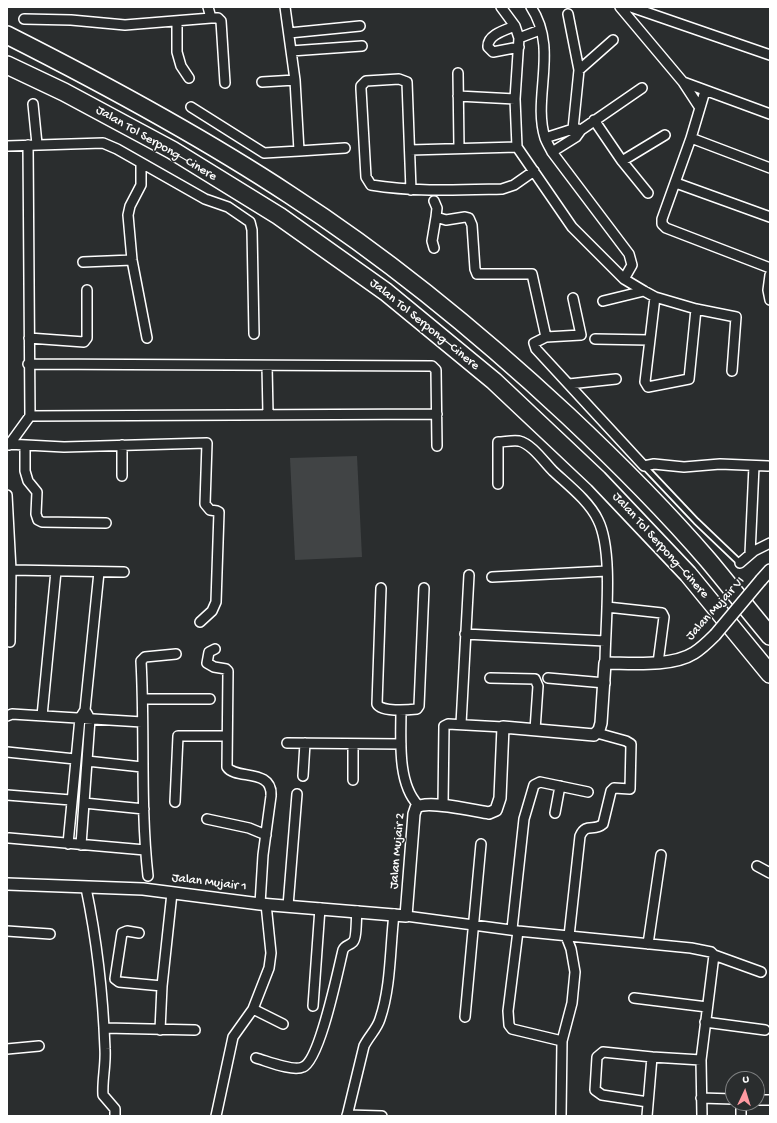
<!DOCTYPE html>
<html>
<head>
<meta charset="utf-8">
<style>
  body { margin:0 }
  #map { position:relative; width:777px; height:1123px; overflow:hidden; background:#2a2d2e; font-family:"Gochi Hand",sans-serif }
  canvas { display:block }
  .frame { position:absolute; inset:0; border:8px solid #fff; pointer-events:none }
  .north { position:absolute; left:725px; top:1071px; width:40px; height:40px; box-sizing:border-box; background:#2a2d2e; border:1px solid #7f8182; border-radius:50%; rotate:4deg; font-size:11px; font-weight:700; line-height:16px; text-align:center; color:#fff }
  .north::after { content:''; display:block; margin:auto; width:14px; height:18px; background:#ff9aa2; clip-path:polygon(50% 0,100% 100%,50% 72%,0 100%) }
</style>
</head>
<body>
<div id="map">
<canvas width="777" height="1123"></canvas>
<div class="frame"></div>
<div class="north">U</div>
</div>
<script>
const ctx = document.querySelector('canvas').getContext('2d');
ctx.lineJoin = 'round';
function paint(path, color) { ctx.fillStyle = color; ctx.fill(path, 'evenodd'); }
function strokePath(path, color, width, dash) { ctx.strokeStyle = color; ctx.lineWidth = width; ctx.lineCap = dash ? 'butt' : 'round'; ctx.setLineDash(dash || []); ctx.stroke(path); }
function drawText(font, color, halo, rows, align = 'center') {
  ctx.font = font + ' "Gochi Hand",sans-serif'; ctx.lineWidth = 3; ctx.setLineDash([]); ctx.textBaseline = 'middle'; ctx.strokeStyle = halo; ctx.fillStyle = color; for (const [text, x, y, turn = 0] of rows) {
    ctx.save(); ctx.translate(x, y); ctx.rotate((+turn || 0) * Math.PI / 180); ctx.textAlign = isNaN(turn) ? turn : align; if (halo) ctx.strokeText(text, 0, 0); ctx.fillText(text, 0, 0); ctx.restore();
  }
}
paint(new Path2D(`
  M 357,456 L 362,557 L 295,560 L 290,458 Z`), '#414445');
const service = new Path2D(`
  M 644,466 L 696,521 L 740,563`);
const minor = new Path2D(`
  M 208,7 L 211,18 L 218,18 L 221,21 L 225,83
  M 501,7 L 515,26 L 519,38 L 515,99 L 517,147 L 572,227 L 624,279 L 644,291 L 655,297 L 696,309 L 736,317 L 732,371
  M 531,7 C 559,49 532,97 545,138 C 547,143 550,148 552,152 L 629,254 L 632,265 L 624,279
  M 620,7 L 683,82 L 770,114
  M 631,7 L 770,55
  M 568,14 L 579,70 L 573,129 L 576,137
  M 24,19 L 71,20 L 125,25 L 211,18
  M 177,21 L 177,52 L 181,66 L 189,78
  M 515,26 C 505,30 487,35 488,47 L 493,52 L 519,47
  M 289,33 L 360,26
  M 519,38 L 540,30
  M 291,51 L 362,46
  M 579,70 L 613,40
  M 458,73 L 459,148
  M 262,82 L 295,80
  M 683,82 L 700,108
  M 705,91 L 691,138 L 662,219 L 662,224 L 666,228 L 770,268
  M 458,96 L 515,99
  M 33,104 L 37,144
  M 191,107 L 264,153 L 299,151 L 295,80 L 285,7
  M 594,120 L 622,161 L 648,193
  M 545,138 L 573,129 L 578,129
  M 691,138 L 770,168
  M 28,145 L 30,416
  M 7,146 L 103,143 L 117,149 L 205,199 L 228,207 L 250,222 L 252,230 L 254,334
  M 410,150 L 517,147
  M 299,151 L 345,148
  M 552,152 L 576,137 L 581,130 L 642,88
  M 622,161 L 665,135
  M 141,163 L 141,185 L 130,206 L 128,215 L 132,260 L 147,338
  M 676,183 L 770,217
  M 411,190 L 407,82 L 399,79 L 366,81 L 361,86 L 361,89 L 366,177 L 371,185 C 414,192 458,190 502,189 L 514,185 L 534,171
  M 434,201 L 437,208 L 436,217 L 446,220 L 465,217 L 469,218 L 472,225 L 475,269 L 477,274 L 532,274 L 546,337
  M 434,248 L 432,241 L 436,217
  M 83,262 L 132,260
  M 770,275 L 768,290 L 770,300
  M 655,297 L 645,382 L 648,387 L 689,379 L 696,309
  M 573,298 L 581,335 L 546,337 L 534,343 L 536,349 L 644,466 L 654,464 L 684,467 L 720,464 L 768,466
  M 603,301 L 644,291
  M 29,338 L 84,342 L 87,338 L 87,290
  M 595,339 L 649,340
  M 28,364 L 432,366 L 436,370 L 437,446
  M 267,366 L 268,414
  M 569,384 L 616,379
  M 30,416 L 437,414
  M 7,444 L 64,447 L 207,443 L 205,504 L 210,510 L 217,511 L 219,512 L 216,602 L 212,611 L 200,622
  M 9,445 L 30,416
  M 25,445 L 25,471 L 28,481 L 37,492 L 36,514 L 38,520 L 42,522 L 106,523
  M 122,476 L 122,445
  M 498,484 L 498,442 C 504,442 512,440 519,441 C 532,444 544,462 553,471 C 568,485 589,501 598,520 C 614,552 605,626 605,663
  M 7,495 L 11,570 L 10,642
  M 750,554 L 754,466
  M 740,563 L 754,551 L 770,543
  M 11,570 L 124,572
  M 492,577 L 607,571
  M 381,588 L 377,704 C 381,712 408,710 417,709 L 419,706 L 424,588
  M 607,607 L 662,613 L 664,617 L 658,663
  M 465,634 L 605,641
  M 215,649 L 209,652 L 207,663 L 214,667 L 226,669 L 228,671 L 227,767 C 235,780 273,768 271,796 L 263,855 L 260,904
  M 490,678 L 535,679 L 538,686 L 535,730
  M 548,678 L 605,683
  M 143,699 L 210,699
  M 401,710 C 401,739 397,783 418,805
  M 7,716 L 12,714 L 142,722
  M 42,716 L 56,571
  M 461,724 L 469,575
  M 287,743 L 401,744
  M 353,744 L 353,780
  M 7,752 L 75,759
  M 87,761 L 142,767
  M 303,776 L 305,743
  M 7,795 L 71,800
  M 175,802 L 178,736 L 227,736
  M 84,803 L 144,809
  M 443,805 L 444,726 L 448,724 L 503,727
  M 555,813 L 560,786
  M 207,819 L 249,828 L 266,835
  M 9,838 L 145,850
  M 68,844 L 80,718 L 85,710 L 99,572
  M 81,845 L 90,719 L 85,710
  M 757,866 L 770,873
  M 148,876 C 140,804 145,732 141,661 L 145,657 L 176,654
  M 86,888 C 97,941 103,995 105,1049 C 106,1065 102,1080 103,1095 L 115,1109 L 115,1116
  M 288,906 L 297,794
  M 406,916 L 518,931 L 691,948 L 711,952 L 714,955 L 761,972
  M 512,929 L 524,819 L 534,785 L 540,782 L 588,792
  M 7,931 L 50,934
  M 518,931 L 508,1011 L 509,1025 L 512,1029 L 562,1041
  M 139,933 L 127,931 L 122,933 L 115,979 L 119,982 L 162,986
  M 569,936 L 580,836 C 586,822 594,832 603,824 L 611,791 L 614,788 L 630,789 L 631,744 L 626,741 L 597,733
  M 648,944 L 661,855
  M 634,998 L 707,1007
  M 313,1006 L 320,908
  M 253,1009 L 283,1024
  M 465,1017 L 481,844
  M 705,1022 L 765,1030
  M 105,1028 L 195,1030
  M 160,1030 L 162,986 L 172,893
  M 7,1049 L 39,1046
  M 256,1058 C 267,1061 293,1072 303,1067 C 320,1060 338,970 343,950 C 345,945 349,946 353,942 C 357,938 356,917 357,911
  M 701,1098 L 733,1099
  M 757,1100 L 770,1100
  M 648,1102 L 602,1095 L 595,1090 L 597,1057 L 603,1052 L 652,1057
  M 741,1103 L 741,1116
  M 347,1115 L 382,1116
  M 216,1116 L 233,1037 L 253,1009 L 269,968 L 271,953 L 266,904
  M 347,1116 L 364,1046 C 369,1036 377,1029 380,1019 C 391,987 390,948 394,914
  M 561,1116 L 562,1041 L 572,1003 L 575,972 L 571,949 L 566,936
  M 647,1116 L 652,1057 L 701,1060
  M 702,1116 L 701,1060 L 714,955`);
const tertiary = new Path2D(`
  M 761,580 L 770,570
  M 7,884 L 143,889 L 260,904 L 406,916 L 414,814 L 416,808 C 425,799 475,811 489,813 L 496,810 L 500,798 L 503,727 L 594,735 L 599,730 L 601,723 L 605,663 C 631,663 672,667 694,653 C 702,648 709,641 715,635`);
const motorway = new Path2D(`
  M 7,35 C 104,84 199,135 290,195 C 389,259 481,335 567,415 C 616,461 664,509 708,560 C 729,585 749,611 770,636
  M 7,65 L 64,92 L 172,150 L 279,216 L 386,292 L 494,381 L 598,479 L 688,574 L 770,674`);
strokePath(service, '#fff', 8);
strokePath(minor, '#fff', 12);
strokePath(tertiary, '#fff', 14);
strokePath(motorway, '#fff', 20);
strokePath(service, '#2a2d2e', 4.5);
strokePath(minor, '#2a2d2e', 9);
strokePath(tertiary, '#2a2d2e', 11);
strokePath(motorway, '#2a2d2e', 17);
const tertiaryBridge = new Path2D(`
  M 715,635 L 761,580`);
strokePath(tertiaryBridge, '#fff', 14, []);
strokePath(tertiaryBridge, '#2a2d2e', 11);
drawText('13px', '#fff', '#2a2d2e', [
  ["Jalan Tol Serpong–Cinere",156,144,30],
  ["Jalan Tol Serpong–Cinere",424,325,39],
  ["Jalan Tol Serpong–Cinere",660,546,48],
  ["Jalan Mujair VI",716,609,-48],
  ["Jalan Mujair 2",398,851,-85],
  ["Jalan Mujair 1",209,883,7]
]);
</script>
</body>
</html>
